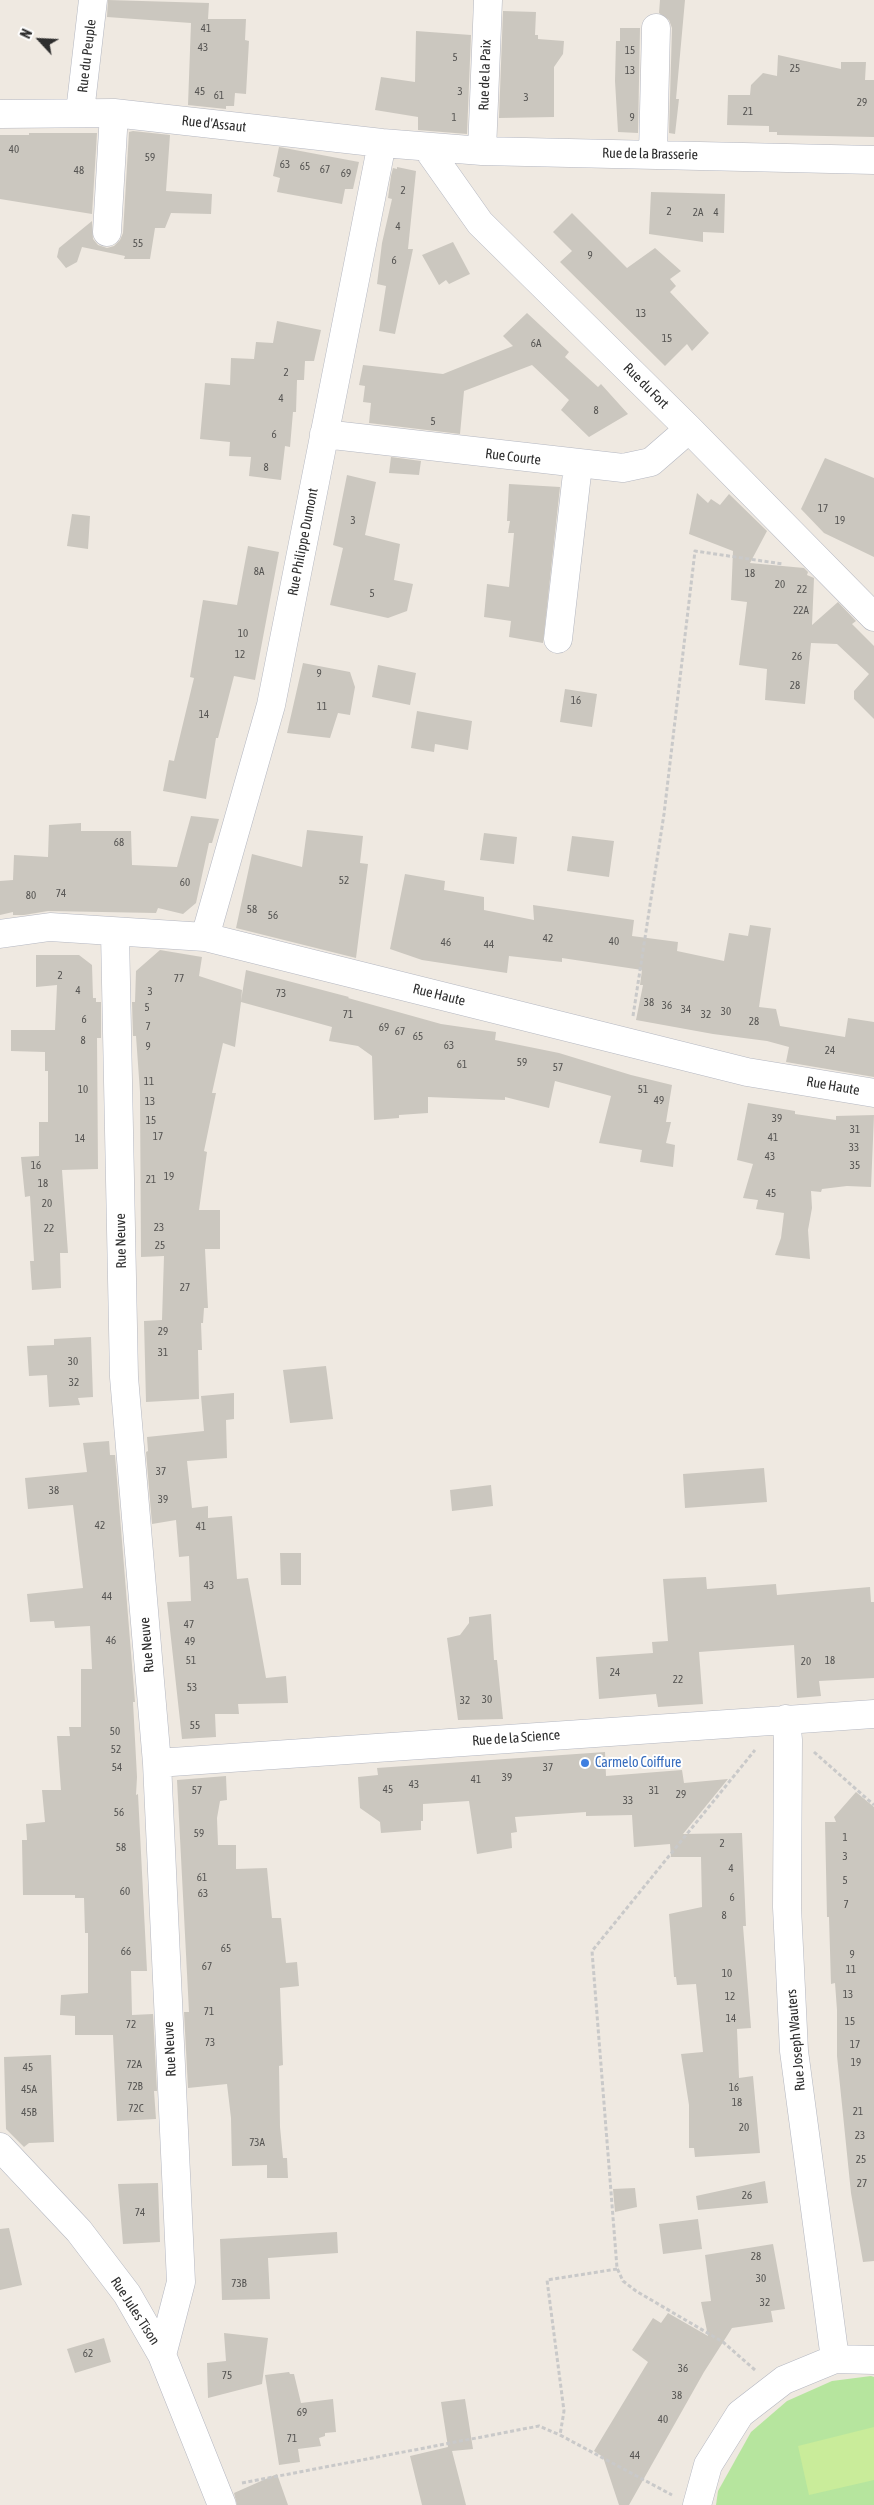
<!DOCTYPE html>
<html>
<head>
<meta charset="utf-8">
<style>
  body { margin:0 }
  #map { position:relative; width:874px; height:2505px; overflow:hidden; background:#efe9e1; font-family:"Asap Condensed",sans-serif }
  canvas { display:block }
  .north { position:absolute; left:15px; top:15px; width:50px; height:50px; -webkit-text-stroke:4px #fff; paint-order:stroke; rotate:295deg; font-size:14px; font-weight:700; line-height:20px; text-align:center; color:#2e2e2e }
  .north::after { content:''; display:block; margin:auto; width:18px; height:22px; background:#2e2e2e; clip-path:polygon(50% 0,100% 100%,50% 72%,0 100%) }
</style>
</head>
<body>
<div id="map">
<canvas width="874" height="2505"></canvas>
<div class="north">N</div>
</div>
<script>
const ctx = document.querySelector('canvas').getContext('2d');
ctx.lineJoin = 'round';
function paint(path, color) { ctx.fillStyle = color; ctx.fill(path, 'evenodd'); }
function strokePath(path, color, width, dash) { ctx.strokeStyle = color; ctx.lineWidth = width; ctx.lineCap = dash ? 'butt' : 'round'; ctx.setLineDash(dash || []); ctx.stroke(path); }
function drawText(font, color, halo, rows, align = 'center') {
  ctx.font = font + ' "Asap Condensed",sans-serif'; ctx.lineWidth = 4; ctx.setLineDash([]); ctx.textBaseline = 'middle'; ctx.strokeStyle = halo; ctx.fillStyle = color; for (const [text, x, y, turn = 0] of rows) {
    ctx.save(); ctx.translate(x, y); ctx.rotate((+turn || 0) * Math.PI / 180); ctx.textAlign = isNaN(turn) ? turn : align; if (halo) ctx.strokeText(text, 0, 0); ctx.fillText(text, 0, 0); ctx.restore();
  }
}
paint(new Path2D(`
  M 871,2376 L 874,2377 L 874,2505 L 716,2505 L 718,2491 L 751,2432 L 787,2401 L 832,2381 Z`), '#b6e59e');
paint(new Path2D(`
  M 874,2427 L 874,2480 L 809,2495 L 798,2446 Z`), '#c9ec9a');
paint(new Path2D(`
  M 108,0 L 209,3 L 208,19 L 246,19 L 245,40 L 249,41 L 246,94 L 235,93 L 234,106 L 226,106 L 226,109 L 188,105 L 191,23 L 107,17 Z
  M 660,0 L 685,0 L 676,99 L 679,99 L 675,134 L 669,133 L 672,28 L 669,20 L 659,13 Z
  M 503,11 L 536,12 L 535,35 L 538,35 L 538,39 L 564,41 L 563,54 L 554,67 L 554,117 L 499,118 Z
  M 620,28 L 640,28 L 638,133 L 618,132 L 615,81 L 616,41 L 620,41 Z
  M 416,31 L 471,35 L 467,134 L 418,130 L 418,117 L 375,110 L 381,77 L 415,82 Z
  M 778,55 L 841,69 L 841,62 L 866,62 L 865,80 L 874,80 L 874,137 L 777,135 L 777,132 L 769,132 L 769,126 L 727,125 L 728,95 L 750,95 L 751,85 L 763,73 L 777,76 Z
  M 133,131 L 170,135 L 166,191 L 212,194 L 211,214 L 171,213 L 165,228 L 155,228 L 150,259 L 124,259 L 125,256 L 82,247 L 77,262 L 66,268 L 57,257 L 59,248 L 92,221 L 93,239 L 98,245 L 107,248 L 114,246 L 120,240 L 123,233 L 129,132 Z
  M 29,133 L 97,133 L 92,214 L 0,199 L 0,135 L 29,135 Z
  M 279,147 L 359,162 L 353,189 L 345,189 L 342,204 L 277,192 L 280,178 L 273,176 Z
  M 397,167 L 416,171 L 408,249 L 413,249 L 395,334 L 379,331 L 386,286 L 377,284 L 382,243 L 392,199 L 388,198 L 391,176 L 393,168 L 397,169 Z
  M 651,192 L 725,194 L 724,233 L 703,232 L 703,242 L 649,234 Z
  M 572,213 L 627,268 L 655,248 L 681,271 L 670,279 L 676,286 L 670,292 L 709,333 L 692,351 L 687,344 L 665,366 L 560,262 L 572,251 L 553,232 Z
  M 453,242 L 470,274 L 449,284 L 446,280 L 439,285 L 422,255 Z
  M 527,313 L 569,352 L 565,357 L 598,387 L 601,384 L 628,414 L 589,437 L 561,410 L 569,400 L 532,365 L 464,391 L 460,434 L 369,423 L 371,403 L 363,402 L 365,386 L 359,385 L 363,365 L 443,374 L 513,346 L 503,336 Z
  M 277,321 L 321,330 L 314,361 L 305,361 L 304,380 L 297,380 L 296,412 L 293,412 L 290,447 L 285,446 L 281,480 L 249,476 L 251,457 L 229,456 L 230,442 L 200,439 L 205,383 L 230,385 L 231,358 L 254,359 L 256,342 L 273,343 Z
  M 391,457 L 421,461 L 419,475 L 389,473 Z
  M 825,458 L 874,478 L 874,557 L 824,533 L 801,509 Z
  M 347,475 L 376,482 L 365,535 L 400,544 L 394,580 L 413,584 L 407,611 L 388,618 L 330,605 L 343,548 L 333,545 Z
  M 509,484 L 560,487 L 543,643 L 509,637 L 511,621 L 484,617 L 487,584 L 509,587 L 514,533 L 508,533 L 510,521 L 507,521 Z
  M 697,493 L 708,503 L 711,499 L 720,505 L 729,494 L 767,531 L 750,563 L 804,568 L 808,572 L 807,575 L 814,578 L 812,625 L 838,602 L 856,621 L 852,624 L 874,646 L 874,719 L 854,699 L 854,691 L 869,674 L 837,644 L 811,643 L 805,704 L 765,700 L 767,669 L 739,665 L 747,602 L 731,600 L 733,551 L 689,534 Z
  M 72,514 L 90,516 L 88,549 L 67,546 Z
  M 248,546 L 279,552 L 255,680 L 234,676 L 218,738 L 216,738 L 206,799 L 163,791 L 169,760 L 174,761 L 194,678 L 190,677 L 203,600 L 237,605 Z
  M 303,663 L 350,672 L 355,687 L 350,715 L 338,713 L 330,738 L 287,733 Z
  M 378,665 L 416,673 L 410,705 L 372,697 Z
  M 565,689 L 597,694 L 592,727 L 560,722 Z
  M 417,711 L 472,721 L 468,750 L 435,744 L 434,752 L 411,748 Z
  M 191,816 L 219,819 L 212,843 L 209,843 L 196,903 L 183,914 L 158,908 L 156,913 L 48,911 L 24,915 L 13,915 L 13,912 L 0,915 L 0,881 L 13,880 L 14,855 L 48,857 L 49,825 L 81,823 L 81,831 L 131,831 L 132,865 L 177,867 Z
  M 307,830 L 363,836 L 360,863 L 368,864 L 356,958 L 236,928 L 252,854 L 302,867 Z
  M 484,833 L 517,837 L 514,864 L 480,860 Z
  M 572,836 L 614,841 L 609,877 L 567,871 Z
  M 405,874 L 445,881 L 444,890 L 484,897 L 484,910 L 534,920 L 533,905 L 634,920 L 632,936 L 678,942 L 677,951 L 724,961 L 729,933 L 748,936 L 750,925 L 771,928 L 759,1007 L 776,1009 L 780,1026 L 845,1037 L 848,1018 L 874,1022 L 874,1077 L 786,1062 L 789,1047 L 767,1041 L 713,1034 L 636,1020 L 643,985 L 640,985 L 642,970 L 562,958 L 562,962 L 509,956 L 507,973 L 422,960 L 390,949 Z
  M 160,950 L 202,957 L 199,976 L 242,990 L 241,1001 L 246,970 L 349,997 L 348,998 L 441,1024 L 496,1032 L 495,1040 L 559,1053 L 631,1075 L 672,1085 L 666,1122 L 671,1122 L 666,1143 L 675,1145 L 673,1167 L 640,1162 L 642,1150 L 599,1143 L 611,1096 L 555,1081 L 549,1108 L 505,1097 L 505,1100 L 428,1097 L 428,1113 L 399,1115 L 399,1118 L 374,1120 L 372,1056 L 358,1046 L 329,1041 L 332,1027 L 241,1002 L 235,1047 L 223,1043 L 212,1093 L 216,1093 L 204,1151 L 207,1152 L 199,1210 L 220,1210 L 220,1249 L 205,1249 L 208,1308 L 204,1308 L 203,1323 L 201,1323 L 202,1350 L 198,1350 L 199,1399 L 146,1402 L 144,1321 L 162,1320 L 164,1256 L 141,1257 L 140,1092 L 136,1036 L 133,1036 L 132,1002 L 135,1002 L 136,971 Z
  M 36,955 L 79,955 L 92,965 L 93,998 L 96,998 L 96,1002 L 101,1002 L 101,1038 L 97,1038 L 98,1169 L 62,1170 L 68,1253 L 60,1253 L 61,1288 L 32,1290 L 30,1261 L 34,1261 L 30,1196 L 25,1197 L 21,1157 L 39,1156 L 39,1122 L 48,1122 L 48,1071 L 45,1071 L 45,1052 L 11,1051 L 11,1030 L 55,1030 L 57,985 L 36,987 Z
  M 748,1103 L 795,1111 L 795,1114 L 836,1120 L 836,1116 L 874,1115 L 871,1187 L 847,1186 L 822,1189 L 821,1192 L 811,1191 L 812,1208 L 808,1230 L 810,1259 L 775,1255 L 781,1238 L 784,1213 L 756,1209 L 758,1200 L 743,1198 L 753,1164 L 737,1160 Z
  M 91,1337 L 93,1397 L 78,1398 L 80,1405 L 49,1407 L 47,1375 L 29,1376 L 27,1346 L 54,1345 L 54,1339 Z
  M 326,1366 L 333,1419 L 290,1423 L 283,1370 Z
  M 234,1393 L 234,1419 L 226,1420 L 227,1458 L 187,1461 L 192,1508 L 208,1506 L 208,1518 L 232,1516 L 237,1579 L 248,1578 L 266,1678 L 286,1676 L 288,1703 L 238,1704 L 239,1714 L 215,1714 L 216,1737 L 182,1739 L 167,1602 L 191,1601 L 189,1556 L 179,1557 L 176,1520 L 152,1524 L 146,1452 L 148,1451 L 147,1437 L 204,1431 L 201,1396 Z
  M 109,1441 L 110,1455 L 115,1455 L 135,1702 L 133,1702 L 137,1777 L 136,1795 L 138,1794 L 147,1971 L 131,1971 L 132,2015 L 153,2014 L 157,2091 L 154,2091 L 156,2119 L 117,2121 L 113,2035 L 75,2035 L 75,2016 L 60,2015 L 61,1995 L 88,1993 L 88,1933 L 85,1933 L 84,1898 L 75,1898 L 75,1895 L 23,1895 L 22,1840 L 27,1840 L 26,1824 L 45,1822 L 42,1790 L 61,1790 L 57,1736 L 70,1736 L 69,1727 L 81,1727 L 81,1669 L 92,1669 L 90,1626 L 55,1628 L 54,1621 L 30,1622 L 27,1594 L 83,1588 L 73,1505 L 28,1509 L 25,1478 L 87,1472 L 83,1443 Z
  M 764,1468 L 767,1502 L 685,1508 L 683,1474 Z
  M 491,1485 L 493,1506 L 452,1511 L 450,1490 Z
  M 280,1553 L 301,1553 L 301,1585 L 281,1585 Z
  M 706,1577 L 707,1589 L 776,1584 L 777,1595 L 870,1587 L 871,1602 L 874,1602 L 874,1678 L 819,1681 L 821,1696 L 797,1698 L 794,1645 L 699,1652 L 703,1704 L 658,1707 L 656,1694 L 599,1699 L 596,1657 L 653,1653 L 652,1642 L 668,1641 L 663,1579 Z
  M 491,1614 L 494,1660 L 497,1660 L 503,1719 L 458,1720 L 447,1638 L 460,1635 L 469,1623 L 469,1617 Z
  M 605,1752 L 606,1776 L 682,1770 L 684,1783 L 728,1779 L 683,1834 L 742,1833 L 746,1926 L 743,1926 L 751,2028 L 737,2029 L 739,2078 L 753,2076 L 760,2153 L 695,2157 L 694,2148 L 689,2148 L 689,2105 L 681,2054 L 703,2052 L 696,1984 L 677,1985 L 676,1977 L 674,1977 L 669,1914 L 702,1907 L 701,1857 L 671,1857 L 670,1844 L 634,1847 L 632,1815 L 586,1816 L 586,1812 L 515,1817 L 517,1832 L 511,1833 L 512,1848 L 477,1854 L 469,1801 L 423,1804 L 423,1821 L 421,1821 L 421,1830 L 381,1833 L 380,1822 L 360,1808 L 358,1777 L 378,1775 L 377,1768 Z
  M 226,1776 L 227,1800 L 220,1801 L 217,1818 L 218,1845 L 236,1845 L 236,1869 L 267,1868 L 272,1918 L 281,1918 L 286,1963 L 297,1962 L 299,1986 L 280,1988 L 283,2065 L 279,2066 L 280,2127 L 283,2158 L 287,2158 L 288,2178 L 267,2178 L 267,2165 L 232,2166 L 231,2118 L 227,2084 L 188,2088 L 184,2012 L 189,2012 L 177,1780 Z
  M 856,1792 L 874,1807 L 874,2261 L 863,2262 L 851,2193 L 837,2056 L 837,2010 L 835,1983 L 831,1984 L 829,1917 L 827,1917 L 825,1822 L 836,1822 L 834,1817 Z
  M 51,2055 L 54,2142 L 29,2143 L 24,2147 L 6,2129 L 4,2057 Z
  M 765,2181 L 768,2203 L 698,2210 L 696,2196 Z
  M 158,2183 L 160,2242 L 123,2244 L 118,2184 Z
  M 635,2188 L 637,2207 L 615,2212 L 613,2189 Z
  M 698,2219 L 702,2249 L 663,2254 L 659,2224 Z
  M 9,2228 L 22,2285 L 0,2290 L 0,2229 Z
  M 337,2232 L 338,2253 L 268,2258 L 270,2299 L 222,2300 L 220,2239 Z
  M 773,2244 L 785,2309 L 771,2311 L 773,2322 L 732,2328 L 704,2372 L 629,2505 L 619,2505 L 603,2457 L 594,2451 L 648,2362 L 632,2350 L 653,2318 L 661,2323 L 668,2313 L 708,2336 L 701,2302 L 711,2301 L 705,2255 Z
  M 224,2333 L 268,2338 L 262,2384 L 208,2398 L 207,2363 L 226,2361 Z
  M 104,2338 L 111,2362 L 75,2373 L 67,2349 Z
  M 289,2372 L 290,2374 L 294,2374 L 301,2403 L 333,2399 L 336,2432 L 325,2433 L 325,2436 L 319,2438 L 321,2446 L 298,2449 L 300,2462 L 279,2465 L 265,2375 Z
  M 465,2399 L 473,2449 L 452,2451 L 466,2505 L 422,2505 L 410,2456 L 448,2447 L 441,2402 Z
  M 277,2474 L 288,2505 L 237,2505 L 234,2493 Z`), '#cbc7bf');
const minor = new Path2D(`
  M 80,112 L 93,0
  M 0,114 L 114,113 L 382,143 L 482,151 L 874,160
  M 427,148 L 480,223 L 689,429 L 874,617
  M 482,151 L 488,0
  M 653,154 L 656,28
  M 107,232 L 114,113
  M 324,434 L 623,468 L 651,462 L 689,429
  M 558,639 L 578,465
  M 115,933 L 124,1377 L 157,1763 L 181,2282 L 162,2355
  M 0,934 L 50,927 L 205,937 L 747,1072 L 874,1093
  M 205,937 L 271,705 L 382,143
  M 786,1719 L 788,1740 L 787,1907 L 794,2051 L 835,2359
  M 157,1763 L 874,1714
  M 0,2147 L 79,2231 L 127,2294 L 162,2355 L 222,2505
  M 697,2505 L 708,2465 L 740,2414 L 784,2380 L 835,2359 L 874,2360`);
strokePath(minor, '#b4b7c1', 29);
strokePath(new Path2D(`
  M 633,1016 L 664,814 L 695,551 L 783,564
  M 814,1752 L 874,1805
  M 617,2269 L 547,2280 L 564,2411 L 560,2435 L 672,2495
  M 755,2370 L 723,2342 L 636,2291 L 623,2281 L 617,2268 L 592,1951 L 755,1750
  M 242,2483 L 539,2426 L 560,2435`), '#c9c9c9', 3, [4, 2.5]);
strokePath(minor, '#fff', 28);
for (const [x, y, r, color] of [
  [585,1763,5,"#3f7fe0"]
]) { const dot = new Path2D(); dot.arc(x, y, r, 0, 2 * Math.PI); ctx.fillStyle = color; ctx.fill(dot); strokePath(dot, '#fff', 2); }
drawText('11px', '#555452', null, [
  ["41",206,29],
  ["43",203,48],
  ["15",630,51],
  ["5",455,58],
  ["25",795,69],
  ["13",630,71],
  ["45",200,92],
  ["3",460,92],
  ["61",219,96],
  ["3",526,98],
  ["29",862,103],
  ["21",748,112],
  ["1",454,118],
  ["9",632,118],
  ["40",14,150],
  ["59",150,158],
  ["63",285,165],
  ["65",305,167],
  ["67",325,170],
  ["48",79,171],
  ["69",346,174],
  ["2",403,191],
  ["2",669,212],
  ["2A",698,213],
  ["4",716,213],
  ["4",398,227],
  ["55",138,244],
  ["9",590,256],
  ["6",394,261],
  ["13",641,314],
  ["15",667,339],
  ["6A",536,344],
  ["2",286,373],
  ["4",281,399],
  ["8",596,411],
  ["5",433,422],
  ["6",274,435],
  ["8",266,468],
  ["17",823,509],
  ["3",353,521],
  ["19",840,521],
  ["8A",259,572],
  ["18",750,574],
  ["20",780,585],
  ["22",802,590],
  ["5",372,594],
  ["22A",801,611],
  ["10",243,634],
  ["12",240,655],
  ["26",797,657],
  ["9",319,674],
  ["28",795,686],
  ["16",576,701],
  ["11",322,707],
  ["14",204,715],
  ["68",119,843],
  ["52",344,881],
  ["60",185,883],
  ["74",61,894],
  ["80",31,896],
  ["58",252,910],
  ["56",273,916],
  ["42",548,939],
  ["40",614,942],
  ["46",446,943],
  ["44",489,945],
  ["2",60,976],
  ["77",179,979],
  ["4",78,991],
  ["3",150,992],
  ["73",281,994],
  ["38",649,1003],
  ["36",667,1006],
  ["5",147,1008],
  ["34",686,1010],
  ["30",726,1012],
  ["71",348,1015],
  ["32",706,1015],
  ["6",84,1020],
  ["28",754,1022],
  ["7",148,1027],
  ["69",384,1028],
  ["67",400,1032],
  ["65",418,1037],
  ["8",83,1041],
  ["63",449,1046],
  ["9",148,1047],
  ["24",830,1051],
  ["59",522,1063],
  ["61",462,1065],
  ["57",558,1068],
  ["11",149,1082],
  ["10",83,1090],
  ["51",643,1090],
  ["49",659,1101],
  ["13",150,1102],
  ["39",777,1119],
  ["15",151,1121],
  ["31",855,1130],
  ["17",158,1137],
  ["41",773,1138],
  ["14",80,1139],
  ["33",854,1148],
  ["43",770,1157],
  ["16",36,1166],
  ["35",855,1166],
  ["19",169,1177],
  ["21",151,1180],
  ["18",43,1184],
  ["45",771,1194],
  ["20",47,1204],
  ["23",159,1228],
  ["22",49,1229],
  ["25",160,1246],
  ["27",185,1288],
  ["29",163,1332],
  ["31",163,1353],
  ["30",73,1362],
  ["32",74,1383],
  ["37",161,1472],
  ["38",54,1491],
  ["39",163,1500],
  ["42",100,1526],
  ["41",201,1527],
  ["43",209,1586],
  ["44",107,1597],
  ["47",189,1625],
  ["46",111,1641],
  ["49",190,1642],
  ["51",191,1661],
  ["18",830,1661],
  ["20",806,1662],
  ["24",615,1673],
  ["22",678,1680],
  ["53",192,1688],
  ["30",487,1700],
  ["32",465,1701],
  ["55",195,1726],
  ["50",115,1732],
  ["52",116,1750],
  ["54",117,1768],
  ["37",548,1768],
  ["39",507,1778],
  ["41",476,1780],
  ["43",414,1785],
  ["45",388,1790],
  ["57",197,1791],
  ["31",654,1791],
  ["29",681,1795],
  ["33",628,1801],
  ["56",119,1813],
  ["59",199,1834],
  ["1",845,1838],
  ["2",722,1844],
  ["58",121,1848],
  ["3",845,1857],
  ["4",731,1869],
  ["61",202,1878],
  ["5",845,1881],
  ["60",125,1892],
  ["63",203,1894],
  ["6",732,1898],
  ["7",846,1905],
  ["8",724,1916],
  ["65",226,1949],
  ["66",126,1952],
  ["9",852,1955],
  ["67",207,1967],
  ["11",851,1970],
  ["10",727,1974],
  ["13",848,1995],
  ["12",730,1997],
  ["71",209,2012],
  ["14",731,2019],
  ["15",850,2022],
  ["72",131,2025],
  ["73",210,2043],
  ["17",855,2045],
  ["19",856,2063],
  ["72A",134,2065],
  ["45",28,2068],
  ["72B",135,2087],
  ["16",734,2088],
  ["45A",29,2090],
  ["18",737,2103],
  ["72C",136,2109],
  ["21",858,2112],
  ["45B",29,2113],
  ["20",744,2128],
  ["23",860,2136],
  ["73A",257,2143],
  ["25",861,2160],
  ["27",862,2184],
  ["26",747,2196],
  ["74",140,2213],
  ["28",756,2257],
  ["30",761,2279],
  ["73B",239,2284],
  ["32",765,2303],
  ["62",88,2354],
  ["36",683,2369],
  ["75",227,2376],
  ["38",677,2396],
  ["69",302,2413],
  ["40",663,2420],
  ["71",292,2439],
  ["44",635,2456]
]);
drawText('14px', '#2e2e2e', '#fff', [
  ["Rue du Peuple",87,56,-83],
  ["Rue de la Paix",485,75,-88],
  ["Rue d'Assaut",214,124,6],
  ["Rue de la Brasserie",650,154,1],
  ["Rue du Fort",646,386,45],
  ["Rue Courte",513,457,7],
  ["Rue Philippe Dumont",303,542,-79],
  ["Rue Haute",439,995,14],
  ["Rue Haute",833,1086,10],
  ["Rue Neuve",121,1241,-91],
  ["Rue Neuve",147,1645,-95],
  ["Rue de la Science",516,1738,-4],
  ["Rue Joseph Wauters",796,2040,-95],
  ["Rue Neuve",170,2049,-93],
  ["Rue Jules Tison",135,2311,57]
]);
drawText('14px', '#366cbe', '#fff', [
  ["Carmelo Coiffure",595,1763]
], 'left');
</script>
</body>
</html>
